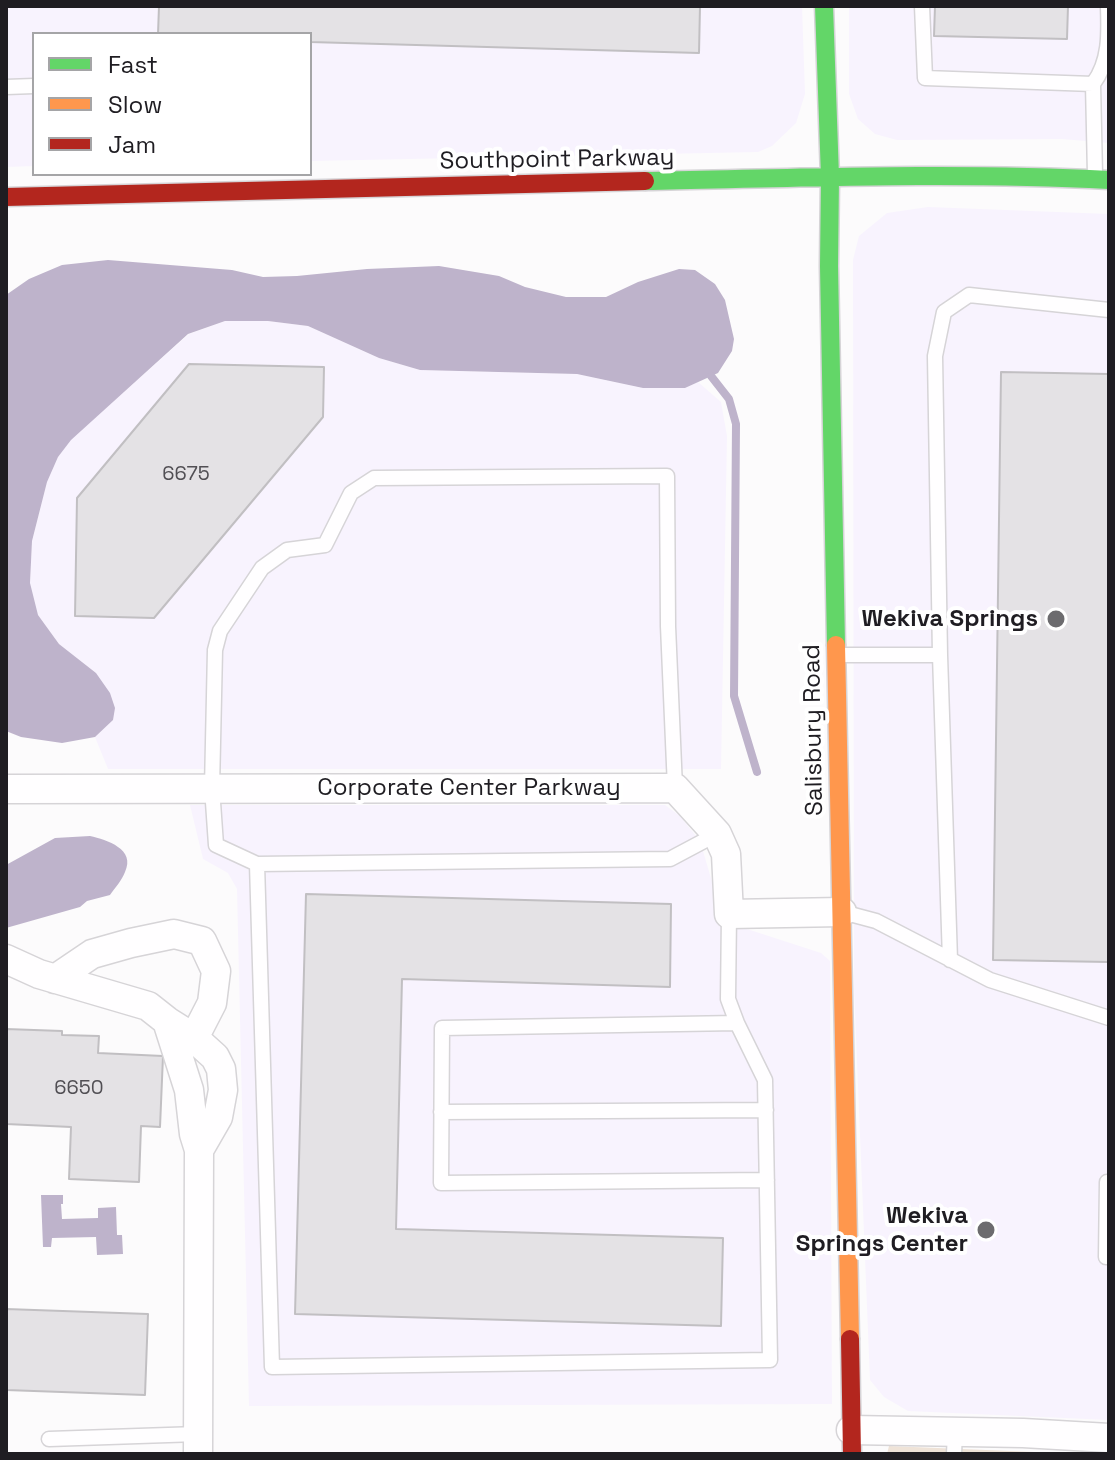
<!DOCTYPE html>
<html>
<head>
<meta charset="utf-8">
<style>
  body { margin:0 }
  #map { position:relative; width:1115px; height:1460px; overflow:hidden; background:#fcfbfc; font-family:"Space Grotesk",sans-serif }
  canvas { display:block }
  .frame { position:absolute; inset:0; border:8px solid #1f1d22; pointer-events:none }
  .legend { position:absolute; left:32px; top:32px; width:280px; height:144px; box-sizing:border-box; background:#fff; border:2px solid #a5a5a7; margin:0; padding:10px 14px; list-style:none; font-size:24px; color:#1f1d22 }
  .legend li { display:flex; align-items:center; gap:16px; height:40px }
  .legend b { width:40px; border:2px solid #a5a5a7 }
</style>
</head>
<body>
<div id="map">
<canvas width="1115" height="1460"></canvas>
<div class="frame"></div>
<ul class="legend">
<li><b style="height:10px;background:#63d668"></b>Fast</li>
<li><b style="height:10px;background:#ff974d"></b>Slow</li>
<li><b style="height:10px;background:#b3261e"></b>Jam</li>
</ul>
</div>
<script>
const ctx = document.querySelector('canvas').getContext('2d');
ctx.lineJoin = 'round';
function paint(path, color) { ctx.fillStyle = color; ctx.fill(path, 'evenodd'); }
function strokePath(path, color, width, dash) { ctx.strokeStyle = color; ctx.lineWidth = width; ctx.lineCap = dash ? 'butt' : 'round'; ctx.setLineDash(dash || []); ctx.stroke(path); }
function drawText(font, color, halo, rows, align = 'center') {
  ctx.font = font + ' "Space Grotesk",sans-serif'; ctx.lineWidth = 8; ctx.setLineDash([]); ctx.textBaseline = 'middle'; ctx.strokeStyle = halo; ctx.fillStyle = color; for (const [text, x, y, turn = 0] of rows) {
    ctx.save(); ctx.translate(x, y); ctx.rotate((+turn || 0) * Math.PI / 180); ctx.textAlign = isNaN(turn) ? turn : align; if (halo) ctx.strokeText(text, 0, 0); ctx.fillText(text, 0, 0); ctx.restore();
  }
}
paint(new Path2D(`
  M 6,6 L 802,6 L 805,94 L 796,123 L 772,146 L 758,152 L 310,161 L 310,34 L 34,34 L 34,166 L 6,167 Z
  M 849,6 L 1109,6 L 1109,143 L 1062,139 L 897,140 L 875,134 L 858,119 L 849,94 Z
  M 928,207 L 1109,214 L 1109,1420 L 908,1411 L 884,1397 L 870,1380 L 854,988 L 853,260 L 859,236 L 887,213 Z
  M 225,321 L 268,321 L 308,326 L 379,358 L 420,370 L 577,374 L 643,388 L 685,388 L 698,382 L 721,402 L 727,436 L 721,769 L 108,769 L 95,737 L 113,720 L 96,673 L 59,644 L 38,615 L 30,583 L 32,541 L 47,482 L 58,457 L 71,439 L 189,334 Z
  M 190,805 L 665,805 L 680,816 L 700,841 L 721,912 L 747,929 L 821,953 L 830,961 L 832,1404 L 249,1406 L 237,889 L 228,873 L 203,859 Z`), '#f8f3fe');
paint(new Path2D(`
  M 889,1446 L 1083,1454 L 887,1454 Z`), '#efe3d8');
paint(new Path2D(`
  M 108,260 L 232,270 L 263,277 L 297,276 L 367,269 L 439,266 L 499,276 L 525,287 L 566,297 L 606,297 L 638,282 L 679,269 L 695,270 L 715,284 L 725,300 L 734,339 L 732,351 L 718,373 L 685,388 L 643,388 L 577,374 L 420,370 L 379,358 L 308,326 L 268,321 L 225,321 L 188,334 L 71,440 L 58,457 L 47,482 L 32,541 L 30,583 L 38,615 L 59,644 L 96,673 L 110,693 L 115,708 L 113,720 L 95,737 L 62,743 L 21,737 L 6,731 L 6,295 L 29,279 L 62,265 Z
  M 90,836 C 107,840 136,849 125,872 C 122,880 115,888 110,895 L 87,901 L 80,907 L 6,928 L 6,865 L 55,838 Z
  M 41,1195 L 63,1195 L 63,1204 L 61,1204 L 62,1219 L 98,1218 L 98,1208 L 116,1207 L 117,1235 L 122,1235 L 123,1254 L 97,1255 L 96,1237 L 52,1238 L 51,1247 L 43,1247 Z`), '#beb3cb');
strokePath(new Path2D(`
  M 711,376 L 729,399 L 736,424 L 734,696 L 757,772`), '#beb3cb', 8);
const building = new Path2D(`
  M 159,6 L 700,6 L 699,53 L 310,42 L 310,34 L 158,34 Z
  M 935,6 L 1068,6 L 1067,39 L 934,36 Z
  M 189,364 L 324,367 L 323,417 L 154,618 L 75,616 L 77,498 Z
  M 1001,372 L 1109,374 L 1109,962 L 993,960 Z
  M 306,894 L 671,904 L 670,987 L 402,979 L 396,1229 L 723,1238 L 721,1326 L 295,1314 Z
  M 6,1029 L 62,1031 L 62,1035 L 99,1036 L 98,1053 L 163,1056 L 160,1127 L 141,1126 L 139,1182 L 69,1179 L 71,1127 L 6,1124 Z
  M 6,1309 L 148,1314 L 145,1395 L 6,1390 Z`);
paint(building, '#e4e2e5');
strokePath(building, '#c1bfc2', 2);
const lane = new Path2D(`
  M 922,6 L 925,78 L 1093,84 L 1095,175
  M 1093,84 C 1110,61 1109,34 1108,6
  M 6,87 L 34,86
  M 837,655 L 940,655 L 950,960
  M 940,655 L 935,356 L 944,312 L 969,295 L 1109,310
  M 675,788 L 668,626 L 667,476 L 374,478 L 351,493 L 325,545 L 287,550 L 262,568 L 220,631 L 215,650 L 212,788 L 216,845 L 257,864 L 272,1367 L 770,1360 L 765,1080 L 737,1023 L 442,1028 L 441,1183 L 767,1180
  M 257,864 L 670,859 L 717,834
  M 846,913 L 876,921 L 990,980 L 1109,1018
  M 729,914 L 728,999 L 737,1023
  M 441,1112 L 766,1110
  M 1109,1182 L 1107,1182 L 1106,1257 L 1109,1257
  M 49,1439 L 198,1434
  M 954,1454 L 955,1432`);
const street = new Path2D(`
  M 6,789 L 675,788 L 717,834 L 726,854 L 729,914 L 842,912
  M 6,959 L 39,974 L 148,1006 L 167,1021 L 194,1038 L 215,1057 L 221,1069 L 223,1090 L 218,1117 L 199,1150
  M 55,979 L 92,954 L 131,943 L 174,934 L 202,941 L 216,971 L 212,1003 L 194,1038
  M 167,1021 L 189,1090 L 194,1134 L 199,1150 L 198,1454
  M 851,1430 L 1023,1433 L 1109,1438`);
const fast = new Path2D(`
  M 824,6 L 830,177 L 829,266 L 836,645
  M 645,181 C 800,178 954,172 1109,180`);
const slow = new Path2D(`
  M 836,645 L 850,1339`);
const jam = new Path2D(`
  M 6,197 L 645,181
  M 850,1339 L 852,1454`);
strokePath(lane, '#d6d4d7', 17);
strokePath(street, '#d6d4d7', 31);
strokePath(fast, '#d6d4d7', 21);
strokePath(slow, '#d6d4d7', 21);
strokePath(jam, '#d6d4d7', 21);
strokePath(lane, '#fffeff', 14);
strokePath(street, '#fffeff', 28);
strokePath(fast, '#63d668', 18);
strokePath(slow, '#ff974d', 18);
strokePath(jam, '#b3261e', 18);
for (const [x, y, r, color] of [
  [1056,619,10,"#6c6b6e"],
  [986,1230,10,"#6c6b6e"]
]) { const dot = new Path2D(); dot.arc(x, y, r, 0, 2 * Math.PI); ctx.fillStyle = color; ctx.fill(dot); strokePath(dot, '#fff', 3); }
drawText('20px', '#514f54', null, [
  ["6675",186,475],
  ["6650",79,1089]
]);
drawText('24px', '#1f1d22', '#fff', [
  ["Southpoint Parkway",557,160,-1],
  ["Salisbury Road",814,730,-91],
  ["Corporate Center Parkway",469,788]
]);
drawText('bold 24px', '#1f1d22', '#fff', [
  ["Wekiva Springs",1038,619],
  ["Wekiva",968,1216],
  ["Springs Center",968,1244]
], 'right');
</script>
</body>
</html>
